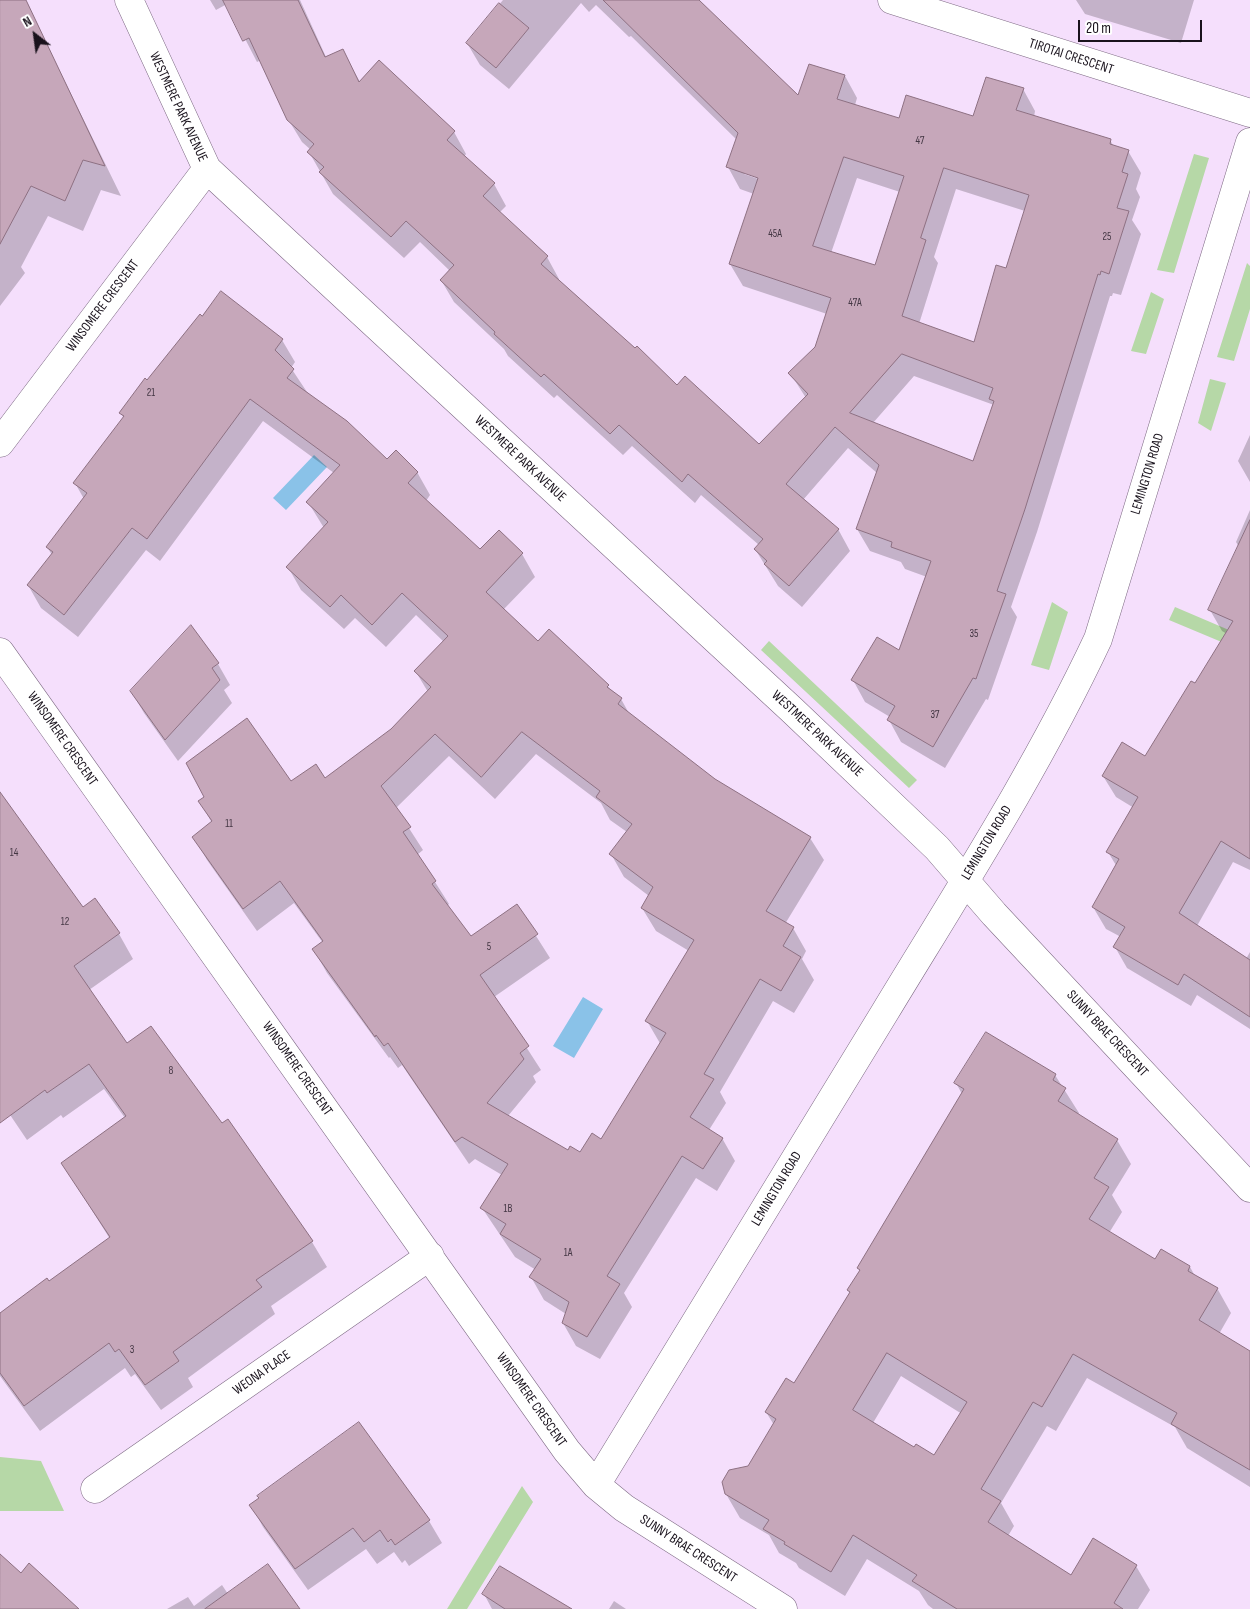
<!DOCTYPE html>
<html>
<head>
<meta charset="utf-8">
<style>
  body { margin:0 }
  #map { position:relative; width:1250px; height:1609px; overflow:hidden; background:#f5dffc; font-family:"Sofia Sans Condensed",sans-serif }
  canvas { display:block }
  .north { position:absolute; left:10px; top:10px; width:50px; height:50px; -webkit-text-stroke:4px #fff; paint-order:stroke; rotate:330deg; font-size:14px; font-weight:700; line-height:20px; text-align:center; color:#19121c }
  .north::after { content:''; display:block; margin:auto; width:18px; height:22px; background:#19121c; clip-path:polygon(50% 0,100% 100%,50% 72%,0 100%) }
  .scale { position:absolute; left:1078px; top:20px; width:124px; height:22px; box-sizing:border-box; border:2px solid #19121c; border-top:0; padding-left:6px; font-size:15px; line-height:18px; white-space:nowrap; color:#19121c; -webkit-text-stroke:4px #fff; paint-order:stroke }
</style>
</head>
<body>
<div id="map">
<canvas width="1250" height="1609"></canvas>
<div class="north">N</div>
<div class="scale">20 m</div>
</div>
<script>
const ctx = document.querySelector('canvas').getContext('2d');
ctx.lineJoin = 'round';
function paint(path, color) { ctx.fillStyle = color; ctx.fill(path, 'evenodd'); }
function strokePath(path, color, width, dash) { ctx.strokeStyle = color; ctx.lineWidth = width; ctx.lineCap = dash ? 'butt' : 'round'; ctx.setLineDash(dash || []); ctx.stroke(path); }
function drawText(font, color, halo, rows, align = 'center') {
  ctx.font = font + ' "Sofia Sans Condensed",sans-serif'; ctx.lineWidth = 5; ctx.setLineDash([]); ctx.textBaseline = 'middle'; ctx.strokeStyle = halo; ctx.fillStyle = color; for (const [text, x, y, turn = 0] of rows) {
    ctx.save(); ctx.translate(x, y); ctx.rotate((+turn || 0) * Math.PI / 180); ctx.textAlign = isNaN(turn) ? turn : align; if (halo) ctx.strokeText(text, 0, 0); ctx.fillText(text, 0, 0); ctx.restore();
  }
}
paint(new Path2D(`
  M 1194,154 L 1209,158 L 1174,273 L 1157,270 Z
  M 1247,263 L 1250,266 L 1250,309 L 1234,361 L 1217,357 Z
  M 1151,292 L 1164,299 L 1146,354 L 1131,351 Z
  M 1210,379 L 1226,383 L 1211,431 L 1198,423 Z
  M 1052,602 L 1068,612 L 1049,670 L 1031,665 Z
  M 1175,607 L 1250,639 L 1224,643 L 1169,620 Z
  M 769,641 L 917,780 L 909,788 L 761,650 Z
  M 0,1457 L 41,1461 L 64,1511 L 0,1511 Z
  M 522,1486 L 533,1502 L 467,1609 L 447,1609 Z`), '#b6d8a7');
paint(new Path2D(`
  M 314,455 L 327,467 L 286,510 L 273,498 Z
  M 583,997 L 603,1009 L 574,1058 L 553,1046 Z`), '#8ac2e8');
paint(new Path2D(`
  M 0,0 L 25,0 L 121,196 L 101,190 L 83,231 L 48,216 L 21,267 L 25,273 L 0,306 Z
  M 210,0 L 300,0 L 326,57 L 342,50 L 360,82 L 454,132 L 466,154 L 464,157 L 494,184 L 506,206 L 499,213 L 547,257 L 559,279 L 558,281 L 678,387 L 759,446 L 806,398 L 790,373 L 816,348 L 827,314 L 743,286 L 730,264 L 754,194 L 740,189 L 728,167 L 737,140 L 631,36 L 629,37 L 596,5 L 589,12 L 581,3 L 509,89 L 480,65 L 467,43 L 503,0 L 697,0 L 799,97 L 845,76 L 857,98 L 855,105 L 899,119 L 974,118 L 1023,89 L 1035,111 L 1034,117 L 1110,140 L 1114,147 L 1128,151 L 1141,173 L 1136,189 L 1140,197 L 1132,220 L 1141,234 L 1121,295 L 1113,293 L 1112,296 L 1110,296 L 1037,532 L 1011,607 L 1017,617 L 988,700 L 986,699 L 945,768 L 901,742 L 889,720 L 890,717 L 865,702 L 853,680 L 899,652 L 927,577 L 905,569 L 901,562 L 870,551 L 857,529 L 877,473 L 848,448 L 803,500 L 838,529 L 850,551 L 802,607 L 778,586 L 755,549 L 759,545 L 701,495 L 695,503 L 632,446 L 623,455 L 557,395 L 554,398 L 508,356 L 504,349 L 454,302 L 441,280 L 450,271 L 420,242 L 404,258 L 333,194 L 309,152 L 311,150 L 302,142 L 288,119 L 261,60 L 257,62 L 227,4 L 216,10 ZM 744,172 L 764,179 L 764,181 L 744,174 ZM 857,178 L 900,192 L 876,267 L 831,253 ZM 956,189 L 1025,211 L 1007,269 L 975,344 L 919,324 L 938,263 L 934,257 ZM 914,376 L 994,405 L 974,462 L 873,423 Z
  M 1076,0 L 1194,0 L 1181,43 L 1085,14 Z
  M 282,340 L 295,362 L 291,368 L 307,392 L 388,461 L 417,472 L 430,495 L 426,501 L 480,551 L 499,532 L 522,554 L 535,577 L 503,610 L 538,643 L 549,631 L 621,699 L 630,715 L 715,780 L 810,838 L 824,860 L 785,924 L 793,928 L 806,951 L 802,959 L 814,980 L 794,1013 L 773,1001 L 720,1092 L 726,1103 L 709,1130 L 722,1138 L 735,1161 L 717,1191 L 696,1178 L 624,1293 L 632,1307 L 600,1359 L 576,1346 L 563,1323 L 566,1314 L 544,1300 L 531,1277 L 536,1270 L 515,1257 L 482,1208 L 502,1175 L 475,1159 L 469,1164 L 402,1065 L 398,1068 L 390,1057 L 389,1058 L 327,973 L 314,950 L 323,943 L 294,903 L 257,931 L 207,860 L 194,837 L 212,823 L 200,802 L 291,783 L 325,780 L 391,730 L 428,692 L 416,672 L 444,642 L 416,615 L 386,647 L 355,618 L 344,629 L 301,590 L 288,567 L 324,528 L 308,502 L 334,473 L 263,421 L 160,561 L 146,550 L 78,637 L 41,608 L 28,585 L 52,555 L 47,547 L 84,499 L 75,483 L 124,418 L 120,413 L 148,382 ZM 536,754 L 601,803 L 610,820 L 627,832 L 611,854 L 624,877 L 649,896 L 642,908 L 656,931 L 689,951 L 647,1021 L 661,1045 L 601,1141 L 581,1153 L 568,1152 L 508,1116 L 536,1082 L 533,1076 L 541,1070 L 494,997 L 550,958 L 517,906 L 470,938 L 447,906 L 449,904 L 435,882 L 417,855 L 423,850 L 396,808 L 449,756 L 495,799 Z
  M 1250,435 L 1250,482 L 1238,461 Z
  M 1250,510 L 1250,870 L 1233,862 L 1197,926 L 1246,959 L 1250,952 L 1250,1029 L 1197,995 L 1191,1006 L 1127,968 L 1115,947 L 1121,937 L 1106,929 L 1093,907 L 1117,867 L 1108,852 L 1134,808 L 1116,797 L 1103,776 L 1146,757 L 1195,685 L 1227,634 L 1222,631 L 1210,610 L 1239,547 L 1236,542 Z
  M 218,664 L 230,685 L 224,690 L 232,703 L 178,761 L 144,713 L 131,691 Z
  M 0,825 L 83,909 L 119,934 L 133,959 L 89,990 L 127,1044 L 221,1125 L 312,1242 L 327,1267 L 271,1306 L 275,1314 L 188,1378 L 193,1387 L 161,1410 L 135,1374 L 131,1377 L 125,1368 L 40,1431 L 0,1376 L 0,1315 L 110,1239 L 63,1164 L 125,1118 L 104,1089 L 63,1118 L 61,1115 L 27,1140 L 0,1100 Z
  M 986,1033 L 1055,1075 L 1079,1113 L 1078,1115 L 1117,1140 L 1131,1164 L 1112,1195 L 1122,1212 L 1109,1233 L 1156,1261 L 1190,1267 L 1195,1276 L 1217,1288 L 1231,1313 L 1219,1334 L 1250,1352 L 1250,1487 L 1187,1448 L 1175,1427 L 1087,1378 L 1056,1431 L 1047,1426 L 1001,1503 L 1014,1526 L 1008,1536 L 1071,1577 L 1136,1566 L 1150,1590 L 1138,1609 L 933,1609 L 928,1605 L 919,1591 L 867,1559 L 845,1596 L 799,1568 L 796,1563 L 779,1553 L 769,1535 L 740,1518 L 726,1494 L 749,1467 L 774,1425 L 766,1412 L 795,1385 L 850,1293 L 848,1290 L 860,1271 L 858,1268 L 962,1094 L 956,1083 ZM 901,1376 L 962,1414 L 934,1457 L 915,1449 L 873,1423 Z
  M 251,1505 L 429,1521 L 442,1543 L 409,1566 L 405,1560 L 402,1563 L 394,1552 L 377,1564 L 366,1549 L 308,1590 L 263,1527 Z
  M 222,1585 L 228,1594 L 298,1609 L 167,1609 L 188,1597 L 194,1606 Z
  M 484,1594 L 569,1609 L 492,1609 Z
  M 614,1601 L 626,1609 L 609,1609 Z`), '#0003');
const building = new Path2D(`
  M 0,0 L 26,0 L 105,166 L 83,160 L 65,201 L 31,186 L 0,244 Z
  M 223,0 L 298,0 L 325,57 L 343,49 L 359,82 L 379,60 L 455,131 L 447,140 L 495,183 L 483,196 L 548,256 L 541,264 L 635,348 L 637,346 L 677,385 L 685,376 L 759,444 L 808,394 L 788,373 L 815,347 L 831,298 L 729,264 L 758,178 L 726,167 L 738,133 L 603,0 L 699,0 L 798,95 L 809,64 L 845,75 L 837,99 L 899,118 L 906,95 L 973,116 L 986,77 L 1024,88 L 1016,110 L 1111,139 L 1110,144 L 1129,150 L 1122,172 L 1128,174 L 1117,208 L 1129,211 L 1109,274 L 1101,271 L 1100,275 L 1098,274 L 1025,509 L 997,591 L 1006,594 L 976,679 L 973,678 L 933,747 L 887,720 L 895,706 L 851,680 L 877,637 L 899,650 L 931,561 L 891,547 L 892,542 L 856,529 L 879,465 L 835,427 L 786,484 L 839,529 L 789,586 L 764,564 L 767,561 L 754,549 L 763,539 L 688,474 L 682,482 L 619,425 L 610,434 L 544,374 L 541,377 L 494,334 L 495,332 L 440,280 L 454,265 L 406,221 L 391,237 L 319,172 L 324,167 L 307,152 L 314,144 L 287,120 L 249,38 L 243,41 ZM 844,157 L 904,176 L 875,265 L 813,246 ZM 944,168 L 1029,195 L 1006,268 L 996,265 L 974,342 L 902,316 L 926,240 L 921,238 ZM 902,354 L 993,388 L 989,399 L 994,401 L 973,461 L 850,413 Z
  M 499,3 L 529,28 L 496,68 L 466,43 Z
  M 221,291 L 283,339 L 275,350 L 294,369 L 287,378 L 347,421 L 387,459 L 396,450 L 418,472 L 408,483 L 480,549 L 499,530 L 523,553 L 486,592 L 538,641 L 549,629 L 609,685 L 607,687 L 622,698 L 618,704 L 715,779 L 811,837 L 766,911 L 794,927 L 783,946 L 801,957 L 781,991 L 760,979 L 704,1074 L 714,1079 L 690,1117 L 723,1138 L 703,1169 L 682,1156 L 607,1276 L 620,1284 L 587,1337 L 562,1323 L 569,1302 L 529,1277 L 541,1259 L 500,1234 L 506,1224 L 480,1208 L 508,1164 L 462,1137 L 455,1142 L 388,1043 L 384,1046 L 376,1035 L 375,1037 L 312,949 L 323,941 L 280,881 L 243,909 L 192,837 L 212,821 L 198,801 L 204,797 L 186,763 L 247,718 L 291,781 L 316,764 L 325,778 L 391,729 L 431,687 L 414,671 L 448,636 L 402,593 L 372,625 L 341,595 L 330,607 L 286,567 L 328,522 L 306,502 L 340,465 L 250,399 L 147,539 L 132,528 L 64,615 L 27,585 L 53,552 L 46,547 L 87,493 L 73,483 L 124,416 L 119,413 L 145,378 L 147,380 L 200,314 L 202,316 ZM 522,732 L 600,791 L 596,797 L 632,824 L 609,854 L 653,887 L 641,908 L 694,940 L 645,1021 L 666,1033 L 601,1139 L 592,1133 L 580,1152 L 570,1146 L 568,1150 L 487,1103 L 524,1059 L 520,1053 L 529,1046 L 480,975 L 538,934 L 517,904 L 471,936 L 432,884 L 436,881 L 403,832 L 411,827 L 381,786 L 435,734 L 481,777 Z
  M 1250,520 L 1250,859 L 1221,841 L 1179,913 L 1250,960 L 1250,1017 L 1184,974 L 1178,985 L 1113,947 L 1125,927 L 1092,907 L 1119,859 L 1106,852 L 1138,797 L 1102,776 L 1122,742 L 1145,756 L 1191,681 L 1195,683 L 1233,621 L 1208,610 Z
  M 191,625 L 219,663 L 212,668 L 220,680 L 165,740 L 130,691 Z
  M 0,792 L 83,907 L 95,898 L 120,933 L 74,966 L 127,1043 L 151,1026 L 222,1123 L 228,1119 L 313,1241 L 256,1280 L 262,1287 L 173,1352 L 179,1361 L 145,1385 L 119,1349 L 115,1352 L 109,1343 L 24,1406 L 0,1373 L 0,1313 L 47,1278 L 49,1281 L 110,1237 L 61,1163 L 126,1116 L 89,1064 L 47,1093 L 45,1090 L 0,1123 Z
  M 986,1032 L 1056,1074 L 1053,1080 L 1066,1088 L 1058,1101 L 1118,1139 L 1094,1178 L 1109,1187 L 1089,1219 L 1155,1259 L 1161,1249 L 1190,1266 L 1188,1271 L 1218,1288 L 1199,1320 L 1250,1351 L 1250,1470 L 1171,1424 L 1177,1413 L 1073,1354 L 1042,1407 L 1033,1402 L 981,1489 L 1001,1501 L 988,1522 L 1071,1575 L 1093,1538 L 1137,1565 L 1114,1603 L 1123,1609 L 957,1609 L 912,1581 L 917,1575 L 853,1535 L 831,1572 L 784,1544 L 785,1542 L 763,1529 L 769,1520 L 725,1494 L 722,1482 L 729,1470 L 748,1466 L 776,1419 L 765,1412 L 786,1378 L 794,1383 L 850,1292 L 847,1290 L 860,1270 L 857,1268 L 964,1089 L 954,1083 ZM 887,1353 L 967,1402 L 934,1455 L 916,1444 L 914,1447 L 853,1410 Z
  M 359,1422 L 430,1520 L 395,1545 L 391,1539 L 388,1542 L 380,1530 L 364,1542 L 353,1528 L 295,1569 L 249,1505 L 259,1498 L 257,1496 Z
  M 0,1554 L 21,1573 L 29,1563 L 79,1609 L 0,1609 Z
  M 268,1564 L 300,1609 L 205,1609 Z
  M 500,1566 L 572,1609 L 505,1609 L 482,1594 Z`);
paint(building, '#c6a7ba');
strokePath(building, '#8d7082', 1);
const minor = new Path2D(`
  M 129,0 L 207,169 L 792,710 L 937,848 L 994,914 L 1250,1188
  M 892,0 L 1250,113
  M 0,443 L 207,169
  M 0,652 L 567,1451 L 596,1485 L 624,1508 L 783,1609
  M 596,1485 C 693,1327 788,1170 885,1012 C 959,890 1037,769 1098,639 L 1250,142
  M 95,1489 L 430,1256`);
strokePath(minor, '#7e6b84', 29);
strokePath(minor, '#fff', 28);
drawText('11px', '#443744', null, [
  ["47",920,141],
  ["45A",775,234],
  ["25",1107,237],
  ["47A",855,303],
  ["21",151,393],
  ["35",974,634],
  ["37",935,715],
  ["11",229,824],
  ["14",14,853],
  ["12",65,922],
  ["5",489,947],
  ["8",171,1071],
  ["1B",508,1209],
  ["1A",568,1253],
  ["3",132,1350]
]);
drawText('14px', '#19121c', '#fff', [
  ["TIROTAI CRESCENT",1071,57,18],
  ["WESTMERE PARK AVENUE",178,107,65],
  ["WINSOMERE CRESCENT",103,306,-53],
  ["WESTMERE PARK AVENUE",520,459,43],
  ["LEMINGTON ROAD",1148,474,-73],
  ["WESTMERE PARK AVENUE",817,734,43],
  ["WINSOMERE CRESCENT",62,739,55],
  ["LEMINGTON ROAD",987,843,-59],
  ["SUNNY BRAE CRESCENT",1107,1034,47],
  ["WINSOMERE CRESCENT",297,1069,55],
  ["LEMINGTON ROAD",777,1189,-59],
  ["WEONA PLACE",262,1373,-35],
  ["WINSOMERE CRESCENT",531,1400,55],
  ["SUNNY BRAE CRESCENT",688,1549,33]
]);
</script>
</body>
</html>
